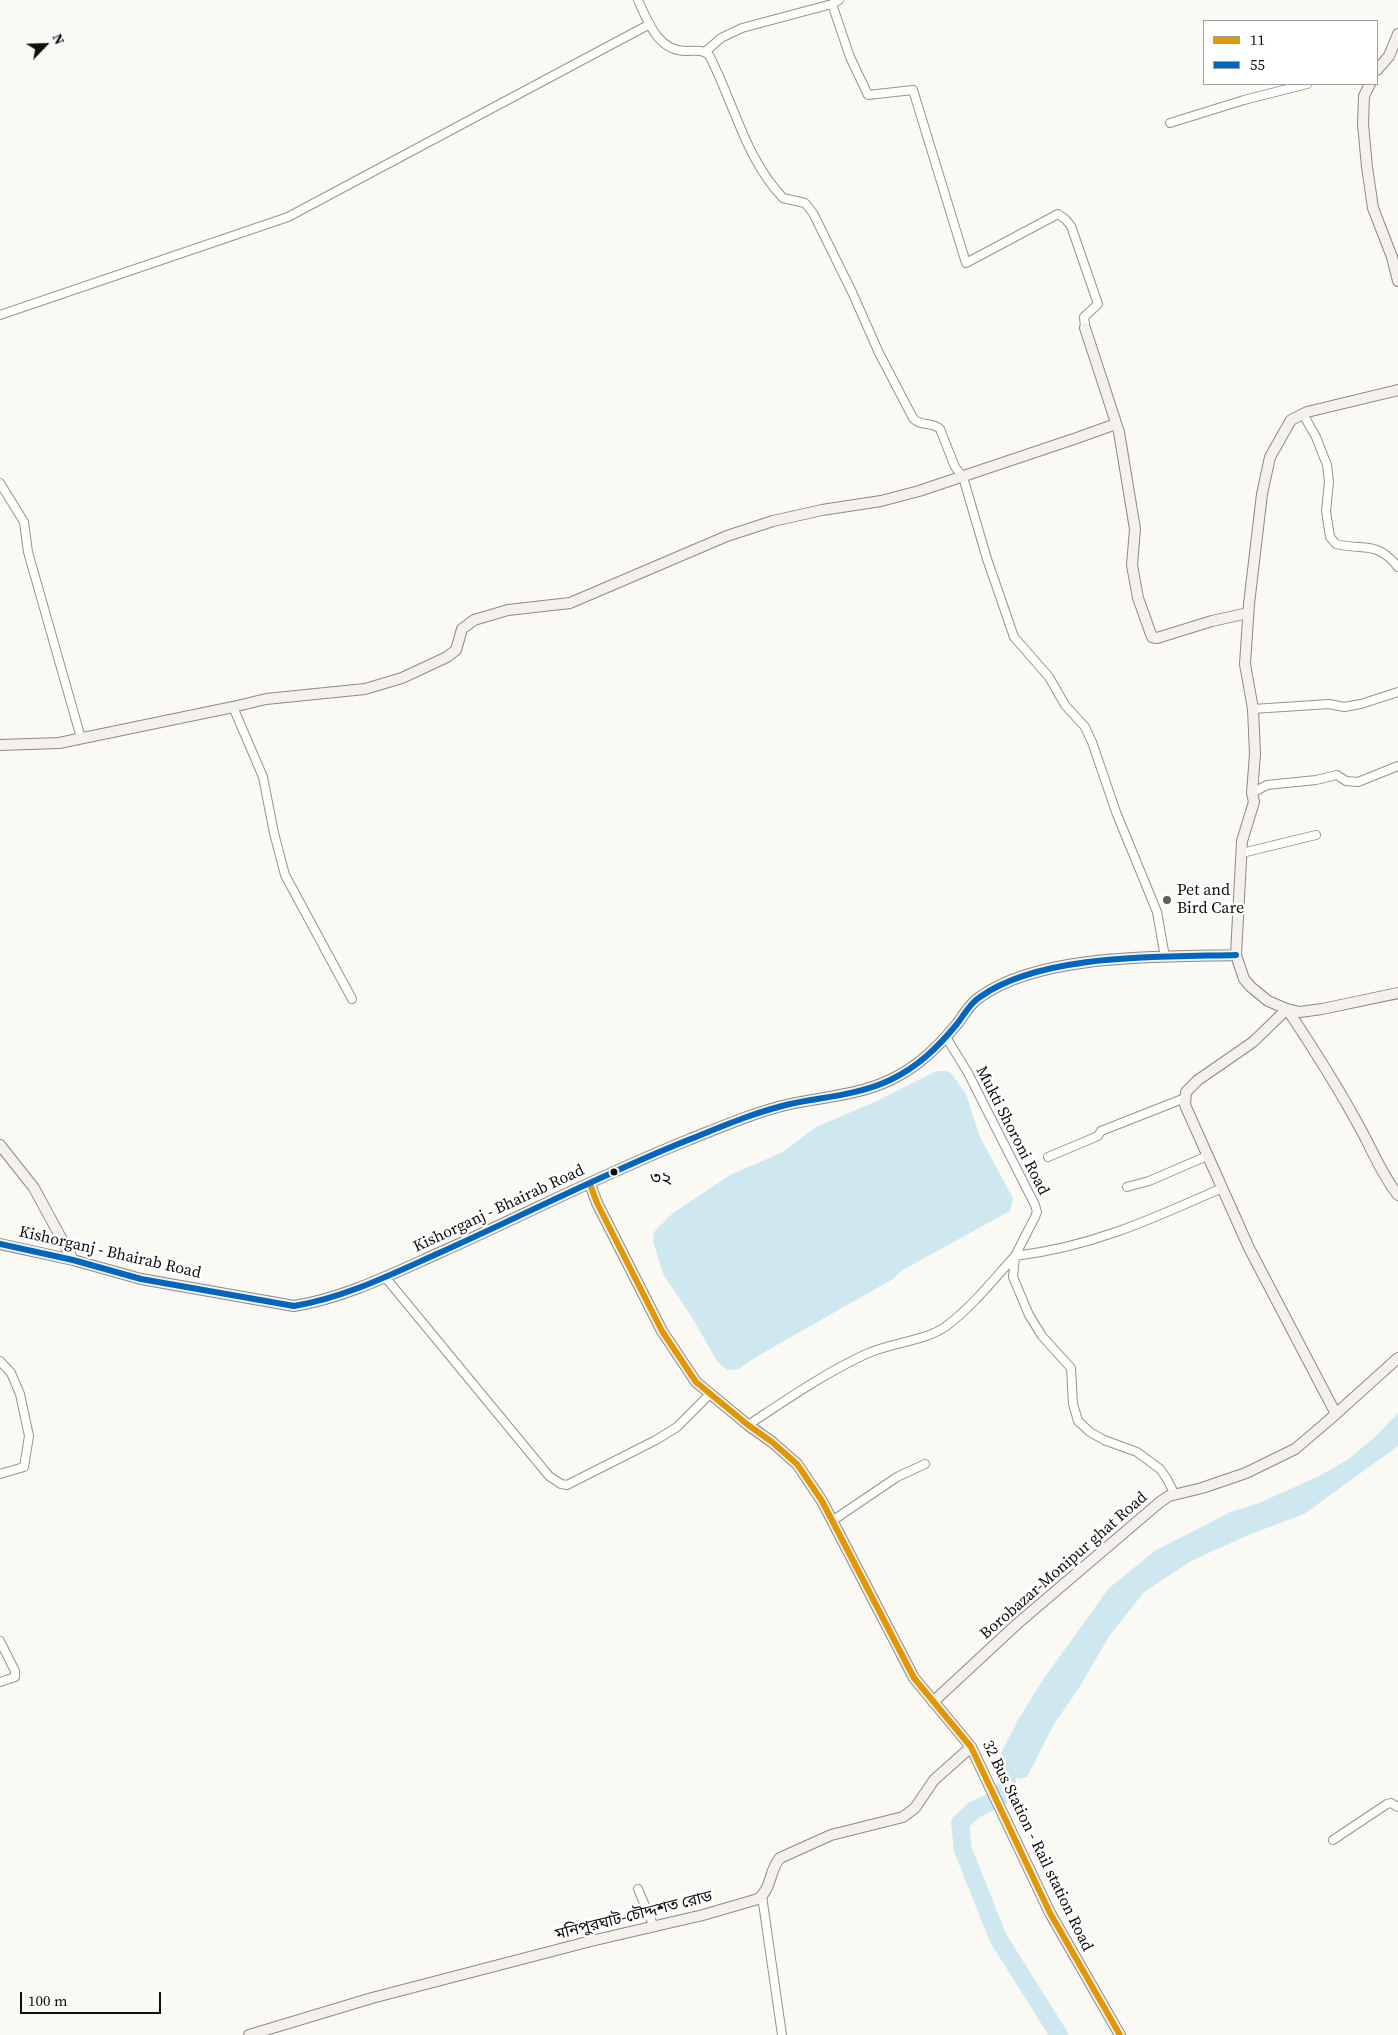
<!DOCTYPE html>
<html>
<head>
<meta charset="utf-8">
<style>
  body { margin:0 }
  #map { position:relative; width:1398px; height:2035px; overflow:hidden; background:#faf9f4; font-family:"Source Serif 4",serif }
  canvas { display:block }
  .legend { position:absolute; left:1203px; top:20px; width:175px; height:65px; box-sizing:border-box; background:#fff; border:1px solid #9f9f9f; margin:0; padding:6px 9px; list-style:none; font-size:15px; color:#0e0e0e }
  .legend li { display:flex; align-items:center; gap:10px; height:25px }
  .legend b { width:25px; border:1px solid #9f9f9f }
  .north { position:absolute; left:20px; top:20px; width:50px; height:50px; -webkit-text-stroke:4px #fff; paint-order:stroke; rotate:66deg; font-size:14px; font-weight:700; line-height:20px; text-align:center; color:#0e0e0e }
  .north::after { content:''; display:block; margin:auto; width:18px; height:22px; background:#0e0e0e; clip-path:polygon(50% 0,100% 100%,50% 72%,0 100%) }
  .scale { position:absolute; left:20px; top:1992px; width:141px; height:22px; box-sizing:border-box; border:2px solid #0e0e0e; border-top:0; padding-left:6px; font-size:15px; line-height:18px; white-space:nowrap; color:#0e0e0e; -webkit-text-stroke:4px #fff; paint-order:stroke }
</style>
</head>
<body>
<div id="map">
<canvas width="1398" height="2035"></canvas>
<ul class="legend">
<li><b style="height:6px;background:#e09701"></b>11</li>
<li><b style="height:6px;background:#0065bd"></b>55</li>
</ul>
<div class="north">N</div>
<div class="scale">100 m</div>
</div>
<script>
const ctx = document.querySelector('canvas').getContext('2d');
ctx.lineJoin = 'round';
function paint(path, color) { ctx.fillStyle = color; ctx.fill(path, 'evenodd'); }
function strokePath(path, color, width, dash) { ctx.strokeStyle = color; ctx.lineWidth = width; ctx.lineCap = dash ? 'butt' : 'round'; ctx.setLineDash(dash || []); ctx.stroke(path); }
function drawText(font, color, halo, rows, align = 'center') {
  ctx.font = font + ' "Source Serif 4","Noto Sans Bengali",serif'; ctx.lineWidth = 5; ctx.setLineDash([]); ctx.textBaseline = 'middle'; ctx.strokeStyle = halo; ctx.fillStyle = color; for (const [text, x, y, turn = 0] of rows) {
    ctx.save(); ctx.translate(x, y); ctx.rotate((+turn || 0) * Math.PI / 180); ctx.textAlign = isNaN(turn) ? turn : align; if (halo) ctx.strokeText(text, 0, 0); ctx.fillText(text, 0, 0); ctx.restore();
  }
}
paint(new Path2D(`
  M 937,1071 L 947,1071 L 951,1073 L 966,1094 L 980,1137 L 1013,1198 L 1010,1211 L 901,1271 L 893,1279 L 761,1354 L 738,1369 L 727,1370 L 717,1361 L 693,1319 L 663,1274 L 653,1241 L 654,1232 L 673,1213 L 730,1175 L 783,1152 L 816,1127 L 877,1101 Z
  M 1398,1413 L 1398,1446 L 1304,1514 L 1246,1536 L 1191,1561 L 1144,1592 L 1110,1635 L 1077,1691 L 1054,1724 L 1027,1777 L 1020,1779 L 1009,1771 L 999,1757 L 1018,1720 L 1042,1681 L 1109,1588 L 1156,1550 L 1231,1512 L 1259,1503 L 1319,1476 L 1347,1460 L 1375,1437 Z`), '#cfe8f0');
strokePath(new Path2D(`
  M 1020,1750 L 1009,1766 L 1006,1788 L 999,1798 L 974,1810 L 960,1823 L 963,1850 L 998,1938 L 1059,2035`), '#cfe8f0', 18);
const street = new Path2D(`
  M 638,0 C 648,22 658,51 686,51 C 695,51 702,49 709,55 C 734,103 745,158 783,198 L 805,203 L 813,213 L 852,292 L 879,353 L 913,418 C 920,427 932,421 940,429 L 955,467 L 963,477 L 987,559 L 1014,637 L 1049,677 L 1065,705 L 1085,727 L 1092,742 L 1116,812 L 1157,912 L 1165,957
  M 832,4 L 850,57 L 868,95 L 913,90 L 966,263 L 1058,214 L 1065,219 L 1071,226 L 1098,304 L 1084,317 L 1085,328 L 1085,323
  M 705,52 L 721,38 L 742,28 L 832,4 L 839,0
  M 1170,123 L 1244,100 L 1307,84
  M 0,315 L 288,217 L 650,24
  M 1303,414 L 1316,437 L 1327,465 L 1329,482 L 1326,511 L 1330,537 L 1336,544 C 1365,551 1376,540 1398,567
  M 0,483 L 24,522 L 28,552 L 81,738
  M 233,707 L 263,777 L 274,833 L 285,875 L 352,999
  M 1253,709 L 1329,704 L 1344,707 L 1361,704 L 1398,692
  M 1252,793 L 1267,785 L 1316,780 L 1337,775 L 1346,781 L 1358,782 L 1398,766
  M 1242,853 L 1316,835
  M 946,1037 L 968,1073 L 1035,1205 L 1037,1212 L 1035,1217 L 1015,1256 L 1013,1277 L 1029,1315 L 1042,1336 L 1071,1368 L 1073,1404 L 1078,1421 L 1090,1432 L 1104,1440 L 1137,1452 L 1160,1469 L 1167,1479 L 1175,1495
  M 1048,1157 L 1098,1136 L 1101,1131 L 1185,1098
  M 1127,1187 L 1149,1181 L 1207,1156
  M 385,1277 L 549,1476 L 561,1484 L 567,1485 L 656,1440 L 677,1427 L 711,1393
  M 0,1361 L 11,1373 L 20,1394 L 29,1436 L 24,1467 L 0,1474
  M 748,1425 C 786,1400 825,1373 866,1354 C 889,1343 925,1341 945,1327 C 972,1307 993,1280 1015,1256 C 1092,1247 1152,1219 1222,1188
  M 832,1521 L 897,1477 L 925,1464
  M 0,1641 L 15,1671 L 15,1677 L 0,1682
  M 1333,1840 L 1387,1804 L 1391,1803 L 1398,1807
  M 638,1889 L 654,1927
  M 762,1896 L 782,2035`);
const secondary = new Path2D(`
  M 1377,70 L 1389,56 L 1398,34
  M 1370,84 L 1364,96 L 1363,124 L 1367,167 L 1373,208 L 1392,257 L 1398,281
  M 1085,328 L 1119,432 L 1135,529 L 1132,565 L 1138,598 L 1152,637 L 1157,638 L 1212,621 L 1248,613
  M 1398,390 L 1307,412 L 1291,420 L 1270,457 L 1262,494 L 1249,604 L 1245,664 L 1253,709 L 1255,754 L 1252,793 L 1254,802 L 1242,841 L 1236,955 L 1244,979 L 1251,987 L 1268,1001 L 1287,1009 L 1300,1012 L 1322,1009 L 1398,993
  M 0,745 L 59,743 L 233,707 L 266,699 L 365,689 L 402,678 L 447,657 L 456,650 L 462,629 L 474,620 L 508,610 L 570,603 L 727,536 L 773,521 L 822,510 L 881,501 L 919,491 L 1074,439 L 1116,424
  M 0,1145 L 34,1188 L 73,1260
  M 590,1184 L 597,1203 L 662,1331 L 696,1382 L 748,1425 L 772,1442 L 797,1464 L 822,1501 L 914,1678 L 971,1747 L 1050,1913 L 1120,2035
  M 0,1244 L 73,1260 L 141,1279 L 294,1306 C 344,1298 392,1274 439,1253 C 522,1216 603,1174 688,1140 C 721,1127 755,1112 790,1104 C 823,1097 859,1095 890,1080 C 918,1067 938,1047 957,1024 C 964,1015 970,1003 980,997 C 1041,953 1162,957 1236,955
  M 1336,1414 L 1249,1248 L 1185,1105 L 1186,1092 L 1198,1080 L 1253,1042 L 1287,1009 C 1313,1048 1338,1087 1360,1128 C 1373,1151 1381,1174 1398,1195
  M 933,1702 L 1017,1624 L 1160,1502 L 1169,1496 L 1202,1488 L 1246,1473 L 1295,1449 L 1328,1421 L 1398,1358
  M 249,2035 L 372,1998 L 591,1941 L 703,1915 L 758,1899 C 772,1889 769,1870 780,1858 L 831,1835 L 903,1817 L 915,1808 L 934,1780 L 971,1747`);
strokePath(street, '#949492', 10);
strokePath(secondary, '#8b8a88', 12);
strokePath(street, '#fefefd', 8);
strokePath(secondary, '#f4f1eb', 10);
strokePath(new Path2D(`
  M 590,1184 L 597,1203 L 662,1331 L 696,1382 L 748,1425 L 772,1442 L 797,1464 L 822,1501 L 914,1678 L 971,1747 L 1050,1913 L 1120,2035`), '#e09701', 6);
strokePath(new Path2D(`
  M 0,1244 L 73,1260 L 141,1279 L 294,1306 C 344,1298 392,1274 439,1253 C 522,1216 603,1174 688,1140 C 721,1127 755,1112 790,1104 C 823,1097 859,1095 890,1080 C 918,1067 938,1047 957,1024 C 964,1015 970,1003 980,997 C 1041,953 1162,957 1236,955`), '#0065bd', 6);
for (const [x, y, r, color] of [
  [1167,900,5,"#61605e"],
  [614,1172,4.5,"#0e0e0e"]
]) { const dot = new Path2D(); dot.arc(x, y, r, 0, 2 * Math.PI); ctx.fillStyle = color; ctx.fill(dot); strokePath(dot, '#fff', 2); }
drawText('16px', '#0e0e0e', '#fff', [
  ["Pet and",1177,891],
  ["Bird Care",1177,909]
], 'left');
drawText('16px', '#0e0e0e', '#fff', [
  ["Mukti Shoroni Road",1012,1131,63],
  ["Kishorganj - Bhairab Road",499,1209,-25],
  ["Kishorganj - Bhairab Road",110,1253,13],
  ["Borobazar-Monipur ghat Road",1064,1566,-41],
  ["32 Bus Station - Rail station Road",1037,1846,64],
  ["মনিপুরঘাট-চৌদ্দশত রোড",634,1916,-14]
]);
drawText('18px', '#0e0e0e', '#fff', [
  ["৩২",661,1179]
]);
</script>
</body>
</html>
